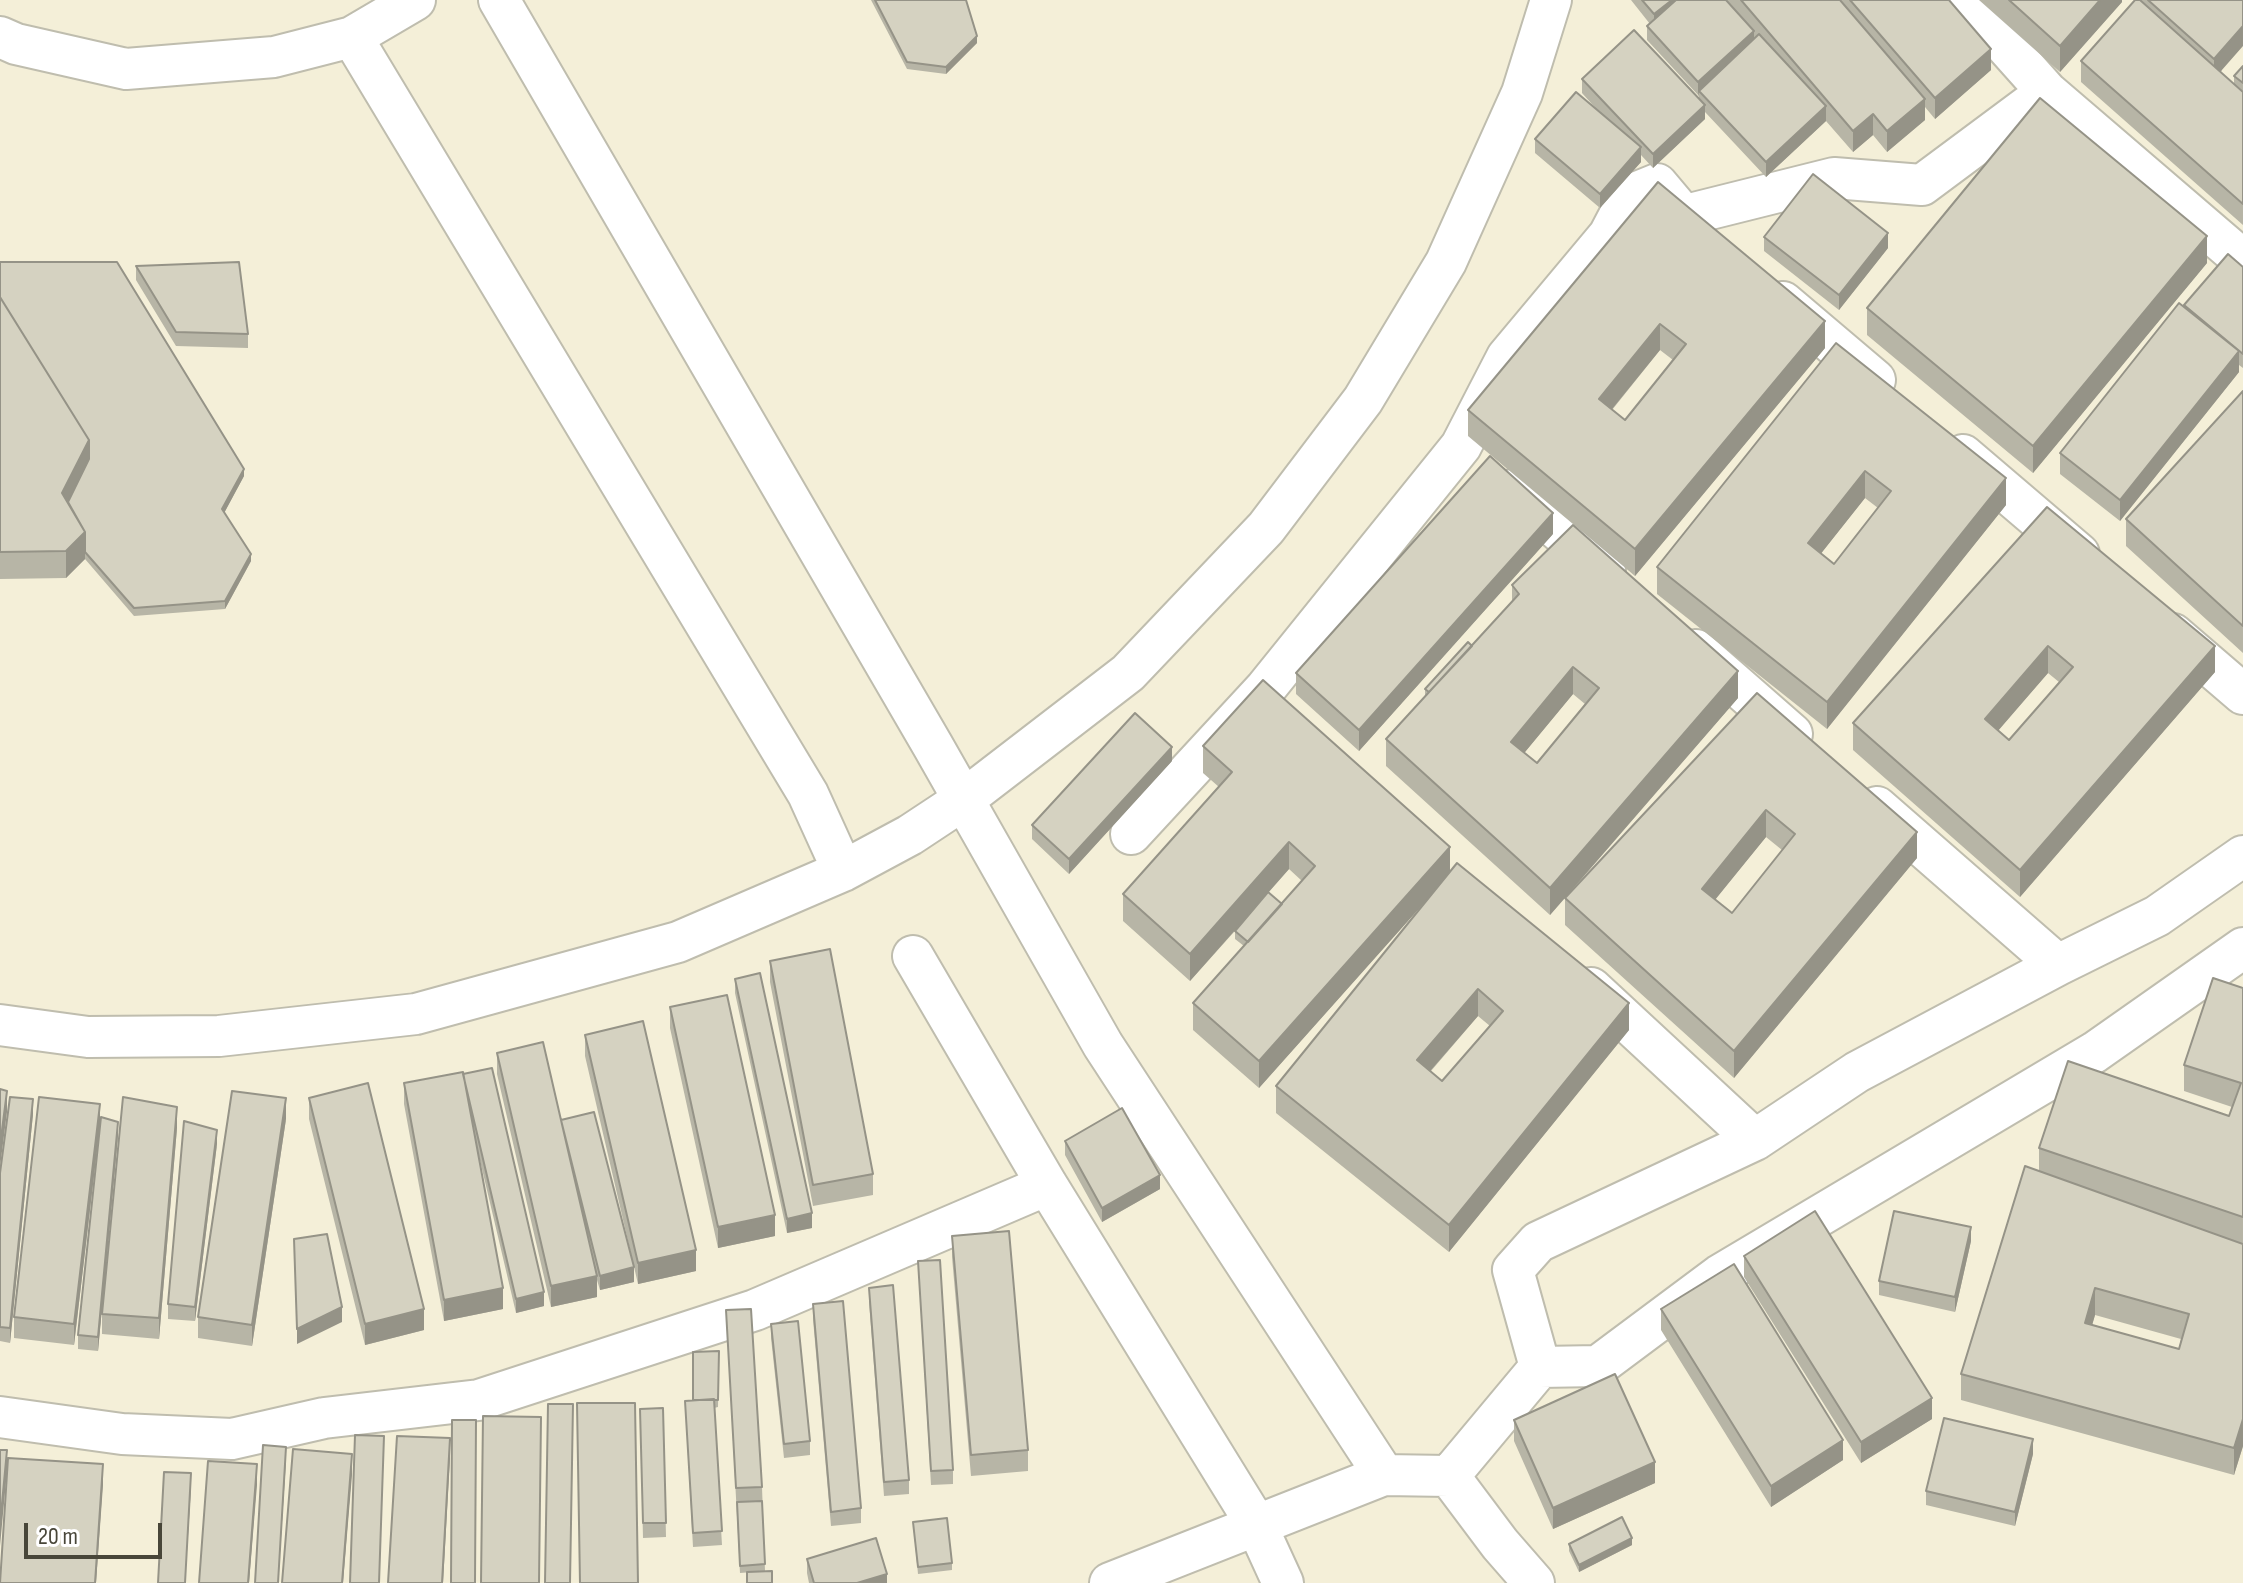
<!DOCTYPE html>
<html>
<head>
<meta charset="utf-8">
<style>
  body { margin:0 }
  #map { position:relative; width:2243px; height:1583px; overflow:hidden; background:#f4f4eb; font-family:"Sofia Sans Condensed",sans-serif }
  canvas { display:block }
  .scale { position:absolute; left:24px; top:1523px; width:138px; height:36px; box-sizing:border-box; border:4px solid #484639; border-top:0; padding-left:10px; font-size:24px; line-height:28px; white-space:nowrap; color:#484639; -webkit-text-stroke:6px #fff; paint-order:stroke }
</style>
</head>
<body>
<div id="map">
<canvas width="2243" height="1583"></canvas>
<div class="scale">20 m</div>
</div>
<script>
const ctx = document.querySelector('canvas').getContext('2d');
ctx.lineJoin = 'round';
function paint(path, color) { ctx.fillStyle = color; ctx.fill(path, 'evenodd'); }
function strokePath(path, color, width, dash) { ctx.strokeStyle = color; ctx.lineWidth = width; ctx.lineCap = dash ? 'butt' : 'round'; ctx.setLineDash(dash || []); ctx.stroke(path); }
paint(new Path2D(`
  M 0,0 L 2243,0 L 2243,1583 L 0,1583 Z`), '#f4efd8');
const minor = new Path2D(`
  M 499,0 L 933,746 L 1103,1045 L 1384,1475
  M 1965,0 L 2047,92 L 2243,260
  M 0,37 L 16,44 L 126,69 L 274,57 L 352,37 L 415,0
  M 352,37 L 808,794 L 843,871
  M 1682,216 L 1834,178 L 1922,185 L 2047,92
  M 1783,302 L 1875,380
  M 1963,455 L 2079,554
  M 1512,490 L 1605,571
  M 2173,634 L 2243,694
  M 1696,650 L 1792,734
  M 1877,807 L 2058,965
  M 1131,834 L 1265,689 L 1461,446 L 1507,357 L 1609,235 L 1630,195 L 1657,184 L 1689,222
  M 2243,856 L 2157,916 L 2058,965 L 1857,1072 L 1755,1140 L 1538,1242 L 1513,1270 L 1540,1367 L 1598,1366 L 1720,1275 L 2095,1052 L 2243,948
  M 913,956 L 1047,1185 L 1256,1524 L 1283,1583
  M 1591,988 L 1755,1140
  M 0,1025 L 88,1037 L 219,1036 L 416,1014 L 678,942 L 843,871 L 910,835 L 963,800 L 1128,673 L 1266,528 L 1363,400 L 1446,262 L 1522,93 L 1551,0
  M 0,1417 L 122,1434 L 232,1439 L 324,1418 L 479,1400 L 755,1310 L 1047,1185
  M 1449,1476 L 1540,1367
  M 1110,1583 L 1384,1475 L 1449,1476 L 1500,1544 L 1534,1583`);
strokePath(minor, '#bfbdae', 44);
strokePath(minor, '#fff', 40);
paint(new Path2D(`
  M 871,0 L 966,0 L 977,43 L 946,74 L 907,69 Z
  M 1631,0 L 1949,0 L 1991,70 L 1935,119 L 1925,107 L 1925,120 L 1887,152 L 1873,135 L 1853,152 L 1826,121 L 1766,177 L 1705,112 L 1705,119 L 1653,168 L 1641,155 L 1641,162 L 1600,208 L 1535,153 L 1535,139 L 1600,113 L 1582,93 L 1582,79 L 1699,99 L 1699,96 L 1647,40 L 1647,26 L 1650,24 Z
  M 1979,0 L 2122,0 L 2122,2 L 2060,72 Z
  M 2135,0 L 2243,0 L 2221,72 L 2234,84 L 2234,76 L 2243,66 L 2243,225 L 2081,82 L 2081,61 Z
  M 1658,182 L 1825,348 L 1635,576 L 1468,436 L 1468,410 ZM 1660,350 L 1673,360 L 1625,420 L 1612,410 Z
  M 1764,237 L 1888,248 L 1839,310 L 1764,251 Z
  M 0,262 L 244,476 L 224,513 L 251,561 L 225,609 L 134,616 L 85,559 L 66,578 L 0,579 Z
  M 2207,263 L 2033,473 L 1867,335 L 1867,308 Z
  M 136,266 L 248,334 L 248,348 L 176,346 L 136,280 Z
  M 2243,267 L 2243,368 L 2239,365 L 2239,372 L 2120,521 L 2060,474 L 2060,453 L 2184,308 L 2184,305 Z
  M 1836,343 L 2006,505 L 1827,729 L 1657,594 L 1657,567 ZM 1865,498 L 1878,508 L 1834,564 L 1821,553 Z
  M 2243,391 L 2243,653 L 2126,546 L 2126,519 Z
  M 2047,507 L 2215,672 L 2020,897 L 1853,750 L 1853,723 ZM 2048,673 L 2059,682 L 2009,740 L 1998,730 Z
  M 1553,534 L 1359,751 L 1296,694 L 1296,673 Z
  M 1512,585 L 1738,698 L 1565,898 L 1757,693 L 1917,858 L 1734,1078 L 1565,925 L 1565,898 L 1550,915 L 1386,766 L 1386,739 L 1425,696 L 1425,689 L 1472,646 L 1512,602 ZM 1573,694 L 1585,704 L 1537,763 L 1524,753 ZM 1766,837 L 1782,850 L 1732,913 L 1715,899 Z
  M 1203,746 L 1450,872 L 1629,1030 L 1449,1252 L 1276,1113 L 1276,1086 L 1433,892 L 1259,1088 L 1193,1030 L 1193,1003 L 1244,946 L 1235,939 L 1235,931 L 1251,913 L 1190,981 L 1123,921 L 1123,894 L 1219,787 L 1203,773 ZM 1289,869 L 1302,881 L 1282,904 L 1268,893 ZM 1478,1016 L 1490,1026 L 1442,1081 L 1431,1071 Z
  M 1172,761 L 1069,874 L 1032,839 L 1032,825 Z
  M 770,961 L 873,1174 L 873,1195 L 813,1206 L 770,982 Z
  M 735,979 L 812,1228 L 787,1233 L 735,993 Z
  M 2243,988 L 2243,1446 L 2234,1475 L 1961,1400 L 1961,1374 L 2039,1171 L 2039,1148 L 2229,1116 L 2232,1107 L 2184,1091 L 2184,1065 ZM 2095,1315 L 2181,1339 L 2179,1349 L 2092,1325 Z
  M 670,1007 L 775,1236 L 718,1248 L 670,1028 Z
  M 585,1035 L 696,1271 L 638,1284 L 585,1056 Z
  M 497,1053 L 561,1120 L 634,1282 L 600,1290 L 597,1280 L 597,1297 L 551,1307 L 497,1074 Z
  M 463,1072 L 544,1306 L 516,1313 L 478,1152 L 503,1309 L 444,1321 L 404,1104 L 404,1083 Z
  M 309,1098 L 424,1330 L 365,1345 L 309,1119 Z
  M 33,1114 L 10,1343 L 0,1341 L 0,1173 Z
  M 286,1119 L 252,1346 L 198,1338 L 198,1317 Z
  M 100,1125 L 74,1345 L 14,1338 L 14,1317 Z
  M 177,1128 L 159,1339 L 102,1334 L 102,1314 Z
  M 118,1136 L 98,1351 L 78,1349 L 78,1335 Z
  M 1065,1141 L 1160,1189 L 1102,1222 L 1065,1155 Z
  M 217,1144 L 195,1321 L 168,1319 L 168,1304 Z
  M 952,1236 L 1028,1450 L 1028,1471 L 971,1476 L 952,1257 Z
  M 1971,1241 L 1955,1312 L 1879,1295 L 1879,1281 Z
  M 1744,1256 L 1932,1419 L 1861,1463 L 1744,1277 Z
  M 918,1261 L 953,1470 L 953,1484 L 931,1485 Z
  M 869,1288 L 909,1480 L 909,1494 L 884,1496 L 869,1302 Z
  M 813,1304 L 861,1508 L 861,1523 L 831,1526 L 813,1319 Z
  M 1661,1309 L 1843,1460 L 1771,1507 L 1661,1330 Z
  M 726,1310 L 762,1487 L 765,1571 L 740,1573 Z
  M 771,1324 L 810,1441 L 810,1455 L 784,1458 L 771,1338 Z
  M 719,1351 L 718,1407 L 714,1408 L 722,1545 L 693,1547 L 685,1401 L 693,1401 Z
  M 663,1408 L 666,1537 L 643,1538 L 640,1409 Z
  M 1514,1420 L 1655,1483 L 1553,1529 L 1514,1441 Z
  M 2033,1454 L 2015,1526 L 1926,1505 L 1926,1491 Z
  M 913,1522 L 952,1563 L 952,1570 L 918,1574 Z
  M 1569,1544 L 1632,1545 L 1579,1572 L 1569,1551 Z
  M 807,1559 L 887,1583 L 809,1583 L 807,1573 Z`), '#b7b5a6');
paint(new Path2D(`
  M 1672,0 L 1691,0 L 1654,29 L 1654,14 Z
  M 2100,0 L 2122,0 L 2122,2 L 2060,72 L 2060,46 Z
  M 2243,26 L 2243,46 L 2214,79 L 2214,59 Z
  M 1754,31 L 1754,45 L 1699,91 L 1698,97 L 1698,82 Z
  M 977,36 L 977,43 L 946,74 L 946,67 Z
  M 1991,49 L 1991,70 L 1935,119 L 1935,98 Z
  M 1925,99 L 1925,120 L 1887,152 L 1887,131 Z
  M 1705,105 L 1705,119 L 1653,168 L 1653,154 Z
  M 1826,106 L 1826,121 L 1766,177 L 1766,162 Z
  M 1873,114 L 1873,135 L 1853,152 L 1853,131 Z
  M 1641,147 L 1641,162 L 1600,208 L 1600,194 Z
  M 1888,233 L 1888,248 L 1839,310 L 1839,295 Z
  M 2207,236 L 2207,263 L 2033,473 L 2033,446 Z
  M 1825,321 L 1825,348 L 1635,576 L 1635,549 Z
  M 1660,324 L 1660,350 L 1599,425 L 1599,399 Z
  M 2239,351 L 2239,372 L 2120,521 L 2120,500 Z
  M 89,440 L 89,466 L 64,516 L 62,493 Z
  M 244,469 L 244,476 L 222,517 L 222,509 Z
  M 1865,471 L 1865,498 L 1808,570 L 1808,543 Z
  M 2006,478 L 2006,505 L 1827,729 L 1827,702 Z
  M 1553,513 L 1553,534 L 1359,751 L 1359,730 Z
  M 85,532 L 85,559 L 66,578 L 66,551 Z
  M 251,554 L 251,561 L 225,609 L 225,601 Z
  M 2048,646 L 2048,673 L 1985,746 L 1985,719 Z
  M 2215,646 L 2215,672 L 2020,897 L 2020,870 Z
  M 1573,667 L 1573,694 L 1511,769 L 1511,742 Z
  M 1738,671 L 1738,698 L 1550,915 L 1550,888 Z
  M 1172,747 L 1172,761 L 1069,874 L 1069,859 Z
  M 1766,810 L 1766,837 L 1702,916 L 1702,889 Z
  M 1917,832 L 1917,858 L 1734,1078 L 1734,1051 Z
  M 1289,842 L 1289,869 L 1190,981 L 1190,954 Z
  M 1450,847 L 1450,874 L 1259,1088 L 1259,1061 Z
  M 1478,989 L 1478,1016 L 1417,1086 L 1417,1060 Z
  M 1629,1003 L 1629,1030 L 1449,1252 L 1449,1225 Z
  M 7,1091 L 7,1112 L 0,1167 L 0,1146 Z
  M 286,1098 L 286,1119 L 252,1346 L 252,1325 Z
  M 33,1099 L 33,1114 L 10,1343 L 10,1328 Z
  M 100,1104 L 100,1125 L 74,1345 L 74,1324 Z
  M 177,1107 L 177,1128 L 159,1339 L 159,1318 Z
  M 118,1122 L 118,1136 L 98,1351 L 98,1337 Z
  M 217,1130 L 217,1144 L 195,1321 L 195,1307 Z
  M 1160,1175 L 1160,1189 L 1102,1222 L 1102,1208 Z
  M 812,1213 L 812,1228 L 787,1233 L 787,1219 Z
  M 775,1215 L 775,1236 L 718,1248 L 718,1227 Z
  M 1971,1227 L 1971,1241 L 1955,1312 L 1955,1297 Z
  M 696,1250 L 696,1271 L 638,1284 L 638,1263 Z
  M 634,1267 L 634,1282 L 600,1290 L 600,1276 Z
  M 597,1276 L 597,1297 L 551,1307 L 551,1286 Z
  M 503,1288 L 503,1309 L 444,1321 L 444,1300 Z
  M 2095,1288 L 2095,1315 L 2085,1350 L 2085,1323 Z
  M 544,1292 L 544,1306 L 516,1313 L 516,1299 Z
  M 342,1307 L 342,1322 L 297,1344 L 297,1329 Z
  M 424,1309 L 424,1330 L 365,1345 L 365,1324 Z
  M 1932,1398 L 1932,1419 L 1861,1463 L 1861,1442 Z
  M 2243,1419 L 2243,1446 L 2234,1475 L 2234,1448 Z
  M 450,1438 L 450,1459 L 443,1583 L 442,1583 Z
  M 2033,1439 L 2033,1454 L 2015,1526 L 2015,1512 Z
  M 1843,1440 L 1843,1460 L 1771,1507 L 1771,1486 Z
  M 286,1447 L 286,1461 L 278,1583 Z
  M 7,1450 L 7,1471 L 0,1546 L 0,1525 Z
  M 352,1454 L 352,1475 L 343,1583 L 342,1583 Z
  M 1655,1462 L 1655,1483 L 1553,1529 L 1553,1508 Z
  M 103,1464 L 103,1485 L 96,1583 L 95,1583 Z
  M 257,1464 L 257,1485 L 249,1583 L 248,1583 Z
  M 191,1473 L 191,1488 L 185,1583 Z
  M 1632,1538 L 1632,1545 L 1579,1572 L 1579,1565 Z
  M 887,1574 L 887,1583 L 857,1583 Z`), '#959387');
const building = new Path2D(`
  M 875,0 L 966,0 L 977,36 L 946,67 L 907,62 Z
  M 1642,0 L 1672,0 L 1654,14 Z
  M 1676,0 L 1726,0 L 1754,31 L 1698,82 L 1647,26 Z
  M 1741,0 L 1840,0 L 1925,99 L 1887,131 L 1873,114 L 1853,131 Z
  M 1850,0 L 1949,0 L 1991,49 L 1935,98 Z
  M 2009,0 L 2100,0 L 2060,46 Z
  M 2135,0 L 2140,0 L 2243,92 L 2243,204 L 2081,61 Z
  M 2148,0 L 2243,0 L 2243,26 L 2214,59 Z
  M 1634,30 L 1705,105 L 1653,154 L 1582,79 Z
  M 1759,34 L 1826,106 L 1766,162 L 1699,91 Z
  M 2243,66 L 2243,83 L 2234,76 Z
  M 1576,92 L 1641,147 L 1600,194 L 1535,139 Z
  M 2040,98 L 2207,236 L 2033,446 L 1867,308 Z
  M 1813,174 L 1888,233 L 1839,295 L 1764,237 Z
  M 1658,182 L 1825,321 L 1635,549 L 1468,410 ZM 1660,324 L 1686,344 L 1625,420 L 1599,399 Z
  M 2228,254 L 2243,267 L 2243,354 L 2184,305 Z
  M 0,262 L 117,262 L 244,469 L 222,509 L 251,554 L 225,601 L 134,608 L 85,552 L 85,532 L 68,502 L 89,459 L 89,440 L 0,297 Z
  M 239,262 L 248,334 L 176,332 L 136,266 Z
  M 0,297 L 89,440 L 62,493 L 85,532 L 66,551 L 0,552 Z
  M 2179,303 L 2239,351 L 2120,500 L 2060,453 Z
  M 1836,343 L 2006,478 L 1827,702 L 1657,567 ZM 1865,471 L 1891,491 L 1834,564 L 1808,543 Z
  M 2243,391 L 2243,626 L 2126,519 Z
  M 1490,456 L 1553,513 L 1359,730 L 1296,673 Z
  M 2047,507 L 2215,646 L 2020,870 L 1853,723 ZM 2048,646 L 2073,667 L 2009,740 L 1985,719 Z
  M 1573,525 L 1738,671 L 1550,888 L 1386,739 L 1519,594 L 1512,585 ZM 1573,667 L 1599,688 L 1537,763 L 1511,742 Z
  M 1468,642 L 1472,646 L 1429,692 L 1425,689 Z
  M 1263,680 L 1450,847 L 1259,1061 L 1193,1003 L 1315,866 L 1289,842 L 1190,954 L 1123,894 L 1232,772 L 1203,746 Z
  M 1757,693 L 1917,832 L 1734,1051 L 1565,898 ZM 1766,810 L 1795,834 L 1732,913 L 1702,889 Z
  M 1135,713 L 1172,747 L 1069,859 L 1032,825 Z
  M 1457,863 L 1629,1003 L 1449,1225 L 1276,1086 ZM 1478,989 L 1503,1011 L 1442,1081 L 1417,1060 Z
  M 1268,892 L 1282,904 L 1248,942 L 1235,931 Z
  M 830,949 L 873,1174 L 813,1185 L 770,961 Z
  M 760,973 L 812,1213 L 787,1219 L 735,979 Z
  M 2213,978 L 2243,988 L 2243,1217 L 2039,1148 L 2068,1061 L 2229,1116 L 2241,1083 L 2184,1065 Z
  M 727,995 L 775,1215 L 718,1227 L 670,1007 Z
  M 643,1021 L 696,1250 L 638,1263 L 585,1035 Z
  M 543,1042 L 597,1276 L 551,1286 L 497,1053 Z
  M 492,1068 L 544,1292 L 516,1299 L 463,1074 Z
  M 463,1072 L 503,1288 L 444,1300 L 404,1083 Z
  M 368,1083 L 424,1309 L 365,1324 L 309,1098 Z
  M 0,1089 L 7,1091 L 0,1146 Z
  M 232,1091 L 286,1098 L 252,1325 L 198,1317 Z
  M 10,1097 L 33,1099 L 10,1328 L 0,1327 L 0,1173 Z
  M 39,1097 L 100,1104 L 74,1324 L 14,1317 Z
  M 123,1097 L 177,1107 L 159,1318 L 102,1314 Z
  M 1122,1108 L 1160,1175 L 1102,1208 L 1065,1141 Z
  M 594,1112 L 634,1267 L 600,1276 L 561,1120 Z
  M 101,1117 L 118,1122 L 98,1337 L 78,1335 Z
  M 184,1121 L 217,1130 L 195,1307 L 168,1304 Z
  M 2025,1166 L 2243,1244 L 2243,1419 L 2234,1448 L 1961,1374 ZM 2095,1288 L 2189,1314 L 2179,1349 L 2085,1323 Z
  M 1815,1211 L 1932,1398 L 1861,1442 L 1744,1256 Z
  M 1894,1211 L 1971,1227 L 1955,1297 L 1879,1281 Z
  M 1009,1231 L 1028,1450 L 971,1455 L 952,1236 Z
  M 327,1234 L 342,1307 L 297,1329 L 294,1239 Z
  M 940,1260 L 953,1470 L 931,1471 L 918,1261 Z
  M 1734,1264 L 1843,1440 L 1771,1486 L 1661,1309 Z
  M 893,1285 L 909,1480 L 884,1482 L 869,1288 Z
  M 843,1301 L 861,1508 L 831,1512 L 813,1304 Z
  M 751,1309 L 762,1487 L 736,1488 L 726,1310 Z
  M 798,1321 L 810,1441 L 784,1444 L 771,1324 Z
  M 719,1351 L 718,1400 L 693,1400 L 693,1352 Z
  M 1615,1374 L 1655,1462 L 1553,1508 L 1514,1420 Z
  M 714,1399 L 722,1531 L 693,1533 L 685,1401 Z
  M 577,1403 L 635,1403 L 638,1583 L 580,1583 Z
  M 548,1404 L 573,1404 L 570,1583 L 545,1583 Z
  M 663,1408 L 666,1523 L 643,1523 L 640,1409 Z
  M 483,1416 L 541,1417 L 539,1583 L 481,1583 Z
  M 1944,1418 L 2033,1439 L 2015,1512 L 1926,1491 Z
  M 452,1420 L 476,1420 L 475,1583 L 451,1583 Z
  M 355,1435 L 384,1436 L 379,1583 L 350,1583 Z
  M 397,1436 L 450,1438 L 442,1583 L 388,1583 Z
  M 263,1445 L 286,1447 L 278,1583 L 255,1583 Z
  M 293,1449 L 352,1454 L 342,1583 L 282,1583 Z
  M 0,1450 L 7,1450 L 0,1525 Z
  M 8,1458 L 103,1464 L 95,1583 L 0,1583 Z
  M 208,1461 L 257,1464 L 248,1583 L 199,1583 Z
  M 164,1472 L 191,1473 L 185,1583 L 158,1583 Z
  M 762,1501 L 765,1564 L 740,1566 L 737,1502 Z
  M 1622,1517 L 1632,1538 L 1579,1565 L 1569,1544 Z
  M 947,1518 L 952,1563 L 918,1567 L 913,1522 Z
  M 876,1538 L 887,1574 L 857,1583 L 814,1583 L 807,1559 Z
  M 772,1571 L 772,1583 L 747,1583 L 747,1572 Z`);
paint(building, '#d5d2c1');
strokePath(building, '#959387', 2);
</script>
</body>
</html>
